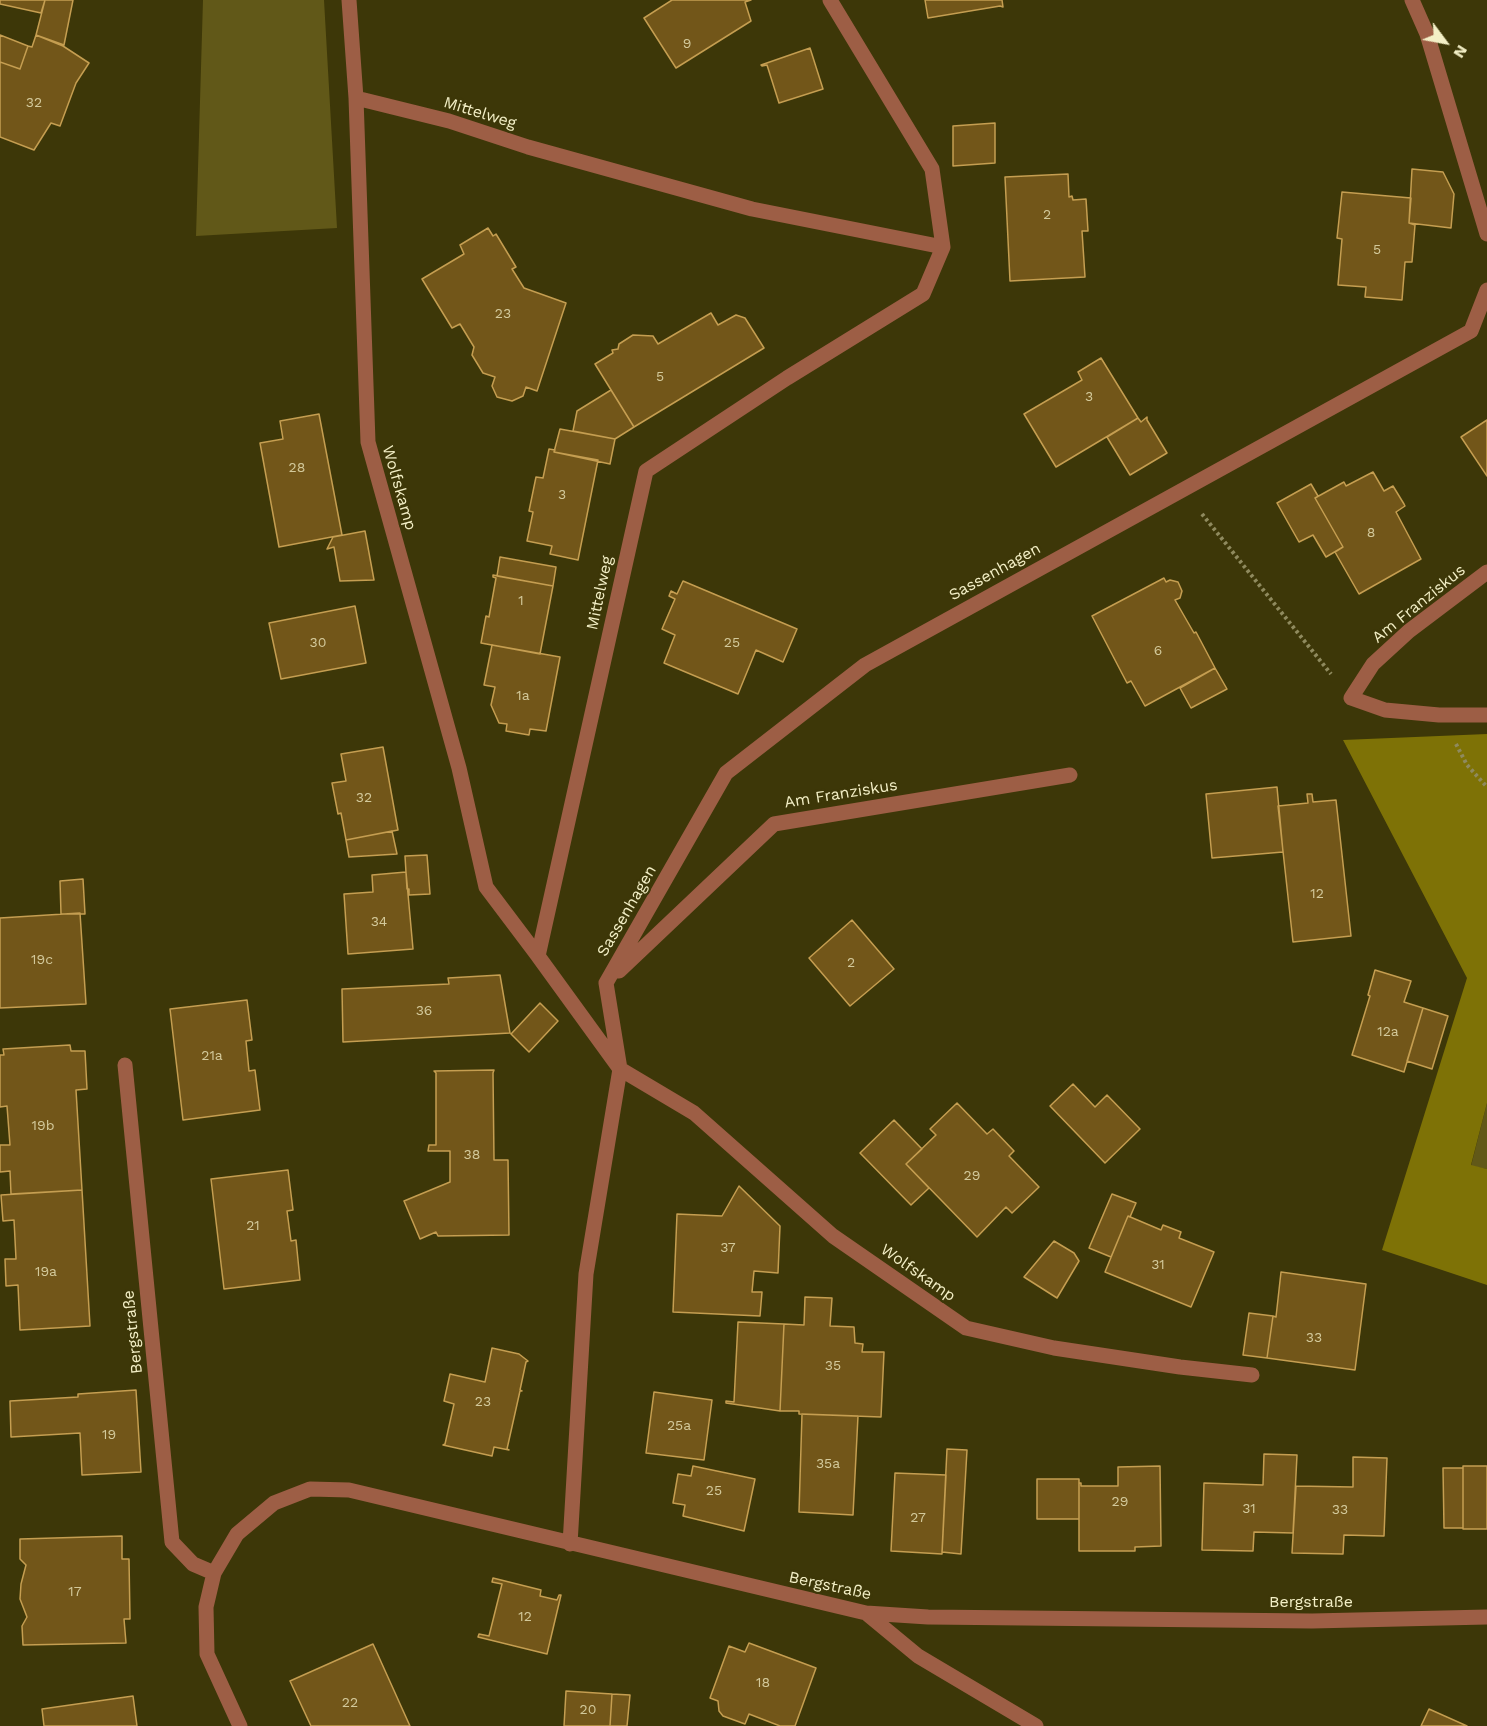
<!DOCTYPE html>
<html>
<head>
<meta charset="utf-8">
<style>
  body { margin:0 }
  #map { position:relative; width:1487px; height:1726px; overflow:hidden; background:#3d3708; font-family:"Work Sans",sans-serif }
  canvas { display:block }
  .north { position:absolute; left:1415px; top:12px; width:60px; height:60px; -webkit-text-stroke:4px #3d3708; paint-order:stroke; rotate:122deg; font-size:16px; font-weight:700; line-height:24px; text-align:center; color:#f3efc6 }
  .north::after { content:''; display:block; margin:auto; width:21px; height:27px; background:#f3efc6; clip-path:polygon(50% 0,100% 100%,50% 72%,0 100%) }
</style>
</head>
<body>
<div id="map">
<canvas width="1487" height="1726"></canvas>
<div class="north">N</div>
</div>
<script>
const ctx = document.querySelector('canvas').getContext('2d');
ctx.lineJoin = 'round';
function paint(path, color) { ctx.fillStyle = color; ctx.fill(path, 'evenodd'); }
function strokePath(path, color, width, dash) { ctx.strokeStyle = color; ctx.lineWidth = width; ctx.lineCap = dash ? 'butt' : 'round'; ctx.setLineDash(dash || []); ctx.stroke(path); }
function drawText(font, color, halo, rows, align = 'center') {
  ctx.font = font + ' "Work Sans",sans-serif'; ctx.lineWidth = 4.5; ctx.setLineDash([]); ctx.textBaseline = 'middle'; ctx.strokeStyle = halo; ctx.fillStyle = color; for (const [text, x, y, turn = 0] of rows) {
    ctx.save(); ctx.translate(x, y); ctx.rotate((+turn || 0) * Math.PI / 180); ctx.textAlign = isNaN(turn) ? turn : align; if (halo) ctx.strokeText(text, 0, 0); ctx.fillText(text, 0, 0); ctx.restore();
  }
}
paint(new Path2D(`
  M 203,0 L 324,0 L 337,228 L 196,236 Z
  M 1487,1103 L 1487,1169 L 1471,1166 Z`), '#615818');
paint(new Path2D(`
  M 1487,734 L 1487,1103 L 1471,1165 L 1487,1169 L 1487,1285 L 1382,1250 L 1467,978 L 1343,740 Z`), '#7e7206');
const building = new Path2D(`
  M 0,0 L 45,0 L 41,13 L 0,4 Z
  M 45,0 L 73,0 L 64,45 L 36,35 Z
  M 672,0 L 751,0 L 745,2 L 751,21 L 676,68 L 644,18 Z
  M 925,0 L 1002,0 L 1003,7 L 1000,6 L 928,18 Z
  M 0,35 L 28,46 L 20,69 L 0,62 Z
  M 36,35 L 63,46 L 89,63 L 76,83 L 60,126 L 51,123 L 34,150 L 0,137 L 0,62 L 20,69 L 28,46 L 32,47 Z
  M 810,48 L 823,89 L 779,103 L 767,65 L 762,66 L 761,65 Z
  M 995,123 L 995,163 L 953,166 L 953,126 Z
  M 1412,169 L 1443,172 L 1454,194 L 1451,228 L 1409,223 Z
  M 1068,174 L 1069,197 L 1072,196 L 1073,200 L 1086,199 L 1088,231 L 1082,231 L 1085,277 L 1010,281 L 1005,177 Z
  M 1342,192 L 1411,198 L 1409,223 L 1415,225 L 1412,262 L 1405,262 L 1402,300 L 1365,297 L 1366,287 L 1338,285 L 1342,239 L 1337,238 Z
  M 488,228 L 493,236 L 496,234 L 516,267 L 512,269 L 524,288 L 566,303 L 537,391 L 526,387 L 523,396 L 512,401 L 497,397 L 492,386 L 495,377 L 483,373 L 472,355 L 474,347 L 460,324 L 452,328 L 422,279 L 464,254 L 460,245 Z
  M 711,313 L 718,325 L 736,315 L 745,318 L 764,348 L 634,427 L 595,364 L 613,353 L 612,350 L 618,349 L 619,344 L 633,335 L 653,336 L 658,344 Z
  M 1101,358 L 1138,418 L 1056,467 L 1024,414 L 1082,380 L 1078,372 Z
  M 611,390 L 634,427 L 615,439 L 573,431 L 577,411 Z
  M 319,414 L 342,535 L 279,547 L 260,443 L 283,439 L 280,421 Z
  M 1147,417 L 1147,420 L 1167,453 L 1130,475 L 1107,437 L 1138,418 L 1141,422 Z
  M 1487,420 L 1487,476 L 1461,437 Z
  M 560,429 L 615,439 L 610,464 L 554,452 Z
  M 549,449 L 555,450 L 554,452 L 598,460 L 578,560 L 550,554 L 552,546 L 527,541 L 533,512 L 529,511 L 536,477 L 543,478 Z
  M 1373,472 L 1384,491 L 1393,486 L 1404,504 L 1405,506 L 1396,512 L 1421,559 L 1359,594 L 1335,552 L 1343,547 L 1315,498 L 1344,482 L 1346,486 Z
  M 1311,484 L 1318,496 L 1315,498 L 1343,547 L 1326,557 L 1313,535 L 1299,542 L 1277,503 Z
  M 365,531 L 374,580 L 340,581 L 334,547 L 327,549 L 333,537 Z
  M 500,557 L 556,567 L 553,586 L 497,576 Z
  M 493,575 L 553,586 L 540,654 L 481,643 L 486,616 L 489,617 L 496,578 L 493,577 Z
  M 1164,578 L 1166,582 L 1170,580 L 1178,582 L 1182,591 L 1180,598 L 1175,600 L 1194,633 L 1196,632 L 1215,668 L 1145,706 L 1131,681 L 1127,683 L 1092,616 Z
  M 683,581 L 797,629 L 783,662 L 756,650 L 738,694 L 664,663 L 675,635 L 662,629 L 675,599 L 669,596 L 671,591 L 677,594 Z
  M 355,606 L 366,663 L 281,679 L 269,623 Z
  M 492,645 L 560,657 L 546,731 L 530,729 L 529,735 L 506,731 L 507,724 L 499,723 L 491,705 L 495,687 L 484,685 Z
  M 1215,668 L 1227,689 L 1191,708 L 1180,688 Z
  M 383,747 L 398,830 L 346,840 L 341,813 L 338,814 L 332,783 L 346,781 L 341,754 Z
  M 1277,787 L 1283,852 L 1212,858 L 1206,794 Z
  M 1307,794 L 1312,794 L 1313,802 L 1336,800 L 1351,936 L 1293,942 L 1278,806 L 1308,803 Z
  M 392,831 L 397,854 L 349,857 L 346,840 Z
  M 427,855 L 430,894 L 409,895 L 409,889 L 407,889 L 405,856 Z
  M 406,872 L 413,949 L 348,954 L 344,894 L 373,892 L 372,875 Z
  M 83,879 L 85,914 L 61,914 L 60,881 Z
  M 80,913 L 86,1004 L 0,1008 L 0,918 Z
  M 852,920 L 894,969 L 850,1006 L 809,958 Z
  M 1375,970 L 1411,981 L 1404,1002 L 1423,1008 L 1404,1072 L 1352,1055 L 1370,996 L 1368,995 Z
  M 500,975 L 510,1033 L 343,1042 L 342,989 L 449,984 L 448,978 Z
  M 247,1000 L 252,1040 L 246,1041 L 249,1071 L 255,1070 L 260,1110 L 183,1120 L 170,1009 Z
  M 540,1003 L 558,1021 L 529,1052 L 511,1034 Z
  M 1423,1008 L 1448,1016 L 1432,1069 L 1407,1061 Z
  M 70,1045 L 71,1051 L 85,1051 L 87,1089 L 76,1090 L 82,1190 L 11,1194 L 10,1171 L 0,1172 L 0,1145 L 10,1145 L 7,1106 L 0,1107 L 0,1055 L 4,1055 L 3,1049 Z
  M 494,1070 L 493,1073 L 494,1160 L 508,1160 L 509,1235 L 438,1236 L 436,1232 L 420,1239 L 404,1201 L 450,1182 L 450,1151 L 428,1151 L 429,1145 L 436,1145 L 436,1073 L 434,1071 Z
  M 1073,1084 L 1095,1107 L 1107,1095 L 1140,1129 L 1105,1163 L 1050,1106 Z
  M 957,1103 L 987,1134 L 993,1129 L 1014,1151 L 1009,1156 L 1039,1187 L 1012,1213 L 1006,1207 L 977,1237 L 906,1164 L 936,1135 L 930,1129 Z
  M 894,1120 L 922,1149 L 906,1164 L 929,1188 L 911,1205 L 860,1153 Z
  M 288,1170 L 293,1210 L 287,1211 L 291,1241 L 296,1240 L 300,1280 L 224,1289 L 211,1179 Z
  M 739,1186 L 780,1226 L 778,1273 L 754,1271 L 752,1292 L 762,1292 L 760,1316 L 673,1312 L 677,1214 L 722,1216 Z
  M 82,1190 L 90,1326 L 20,1330 L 18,1285 L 6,1286 L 5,1259 L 16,1259 L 14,1220 L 3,1221 L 1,1195 Z
  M 1112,1194 L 1136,1203 L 1130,1217 L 1128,1216 L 1111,1257 L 1089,1248 Z
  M 1128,1216 L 1161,1230 L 1163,1225 L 1181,1232 L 1179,1238 L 1214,1252 L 1191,1307 L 1105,1272 Z
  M 1054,1241 L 1074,1253 L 1079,1261 L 1057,1298 L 1024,1277 Z
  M 1281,1272 L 1366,1284 L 1355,1370 L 1267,1358 L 1273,1316 L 1276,1317 Z
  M 805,1297 L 832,1298 L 830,1326 L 854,1327 L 855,1343 L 863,1344 L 862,1352 L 884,1352 L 881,1417 L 799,1414 L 799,1411 L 780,1411 L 784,1324 L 804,1325 Z
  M 1249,1313 L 1273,1316 L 1267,1358 L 1243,1355 Z
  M 738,1322 L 784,1324 L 780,1411 L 726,1403 L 726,1401 L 734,1402 Z
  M 492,1348 L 519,1354 L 528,1361 L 526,1362 L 520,1390 L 522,1391 L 520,1391 L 507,1449 L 509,1450 L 494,1447 L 492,1456 L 443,1445 L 445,1444 L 454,1404 L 444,1401 L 450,1374 L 485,1382 Z
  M 136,1390 L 141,1472 L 82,1475 L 80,1433 L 11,1437 L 10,1401 L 78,1397 L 78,1394 Z
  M 654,1392 L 712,1400 L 704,1460 L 646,1453 Z
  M 802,1414 L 858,1416 L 853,1515 L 799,1512 Z
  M 947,1449 L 967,1450 L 961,1554 L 942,1552 Z
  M 1264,1454 L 1297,1455 L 1293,1533 L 1254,1532 L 1253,1551 L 1202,1550 L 1204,1483 L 1263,1485 Z
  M 1353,1457 L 1387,1458 L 1384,1536 L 1344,1535 L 1343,1554 L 1292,1553 L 1296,1486 L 1353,1487 Z
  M 693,1466 L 755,1479 L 744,1531 L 683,1516 L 685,1505 L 673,1503 L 678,1474 L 691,1476 Z
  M 1160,1466 L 1161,1546 L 1135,1547 L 1135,1551 L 1079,1551 L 1079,1483 L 1081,1483 L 1081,1486 L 1118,1486 L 1118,1467 Z
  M 1463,1466 L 1487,1466 L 1487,1529 L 1463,1529 Z
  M 1443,1468 L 1463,1468 L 1463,1528 L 1444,1528 Z
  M 895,1473 L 946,1475 L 942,1554 L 891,1551 Z
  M 1037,1479 L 1079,1479 L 1079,1519 L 1037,1519 Z
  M 122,1536 L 122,1559 L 129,1559 L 130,1619 L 124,1619 L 126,1643 L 23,1645 L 22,1626 L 27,1617 L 20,1599 L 21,1584 L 26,1565 L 20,1559 L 20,1539 Z
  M 493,1578 L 541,1590 L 540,1596 L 557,1600 L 559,1595 L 561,1595 L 547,1654 L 478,1637 L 479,1634 L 489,1636 L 502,1584 L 492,1582 Z
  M 749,1643 L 816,1668 L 795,1726 L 780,1726 L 749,1714 L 745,1724 L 723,1716 L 719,1711 L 718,1701 L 710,1698 L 729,1646 L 745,1652 Z
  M 373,1644 L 410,1726 L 311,1726 L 290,1681 Z
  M 566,1691 L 612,1694 L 610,1726 L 564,1726 Z
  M 612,1694 L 630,1695 L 627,1726 L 610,1726 Z
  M 133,1696 L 137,1726 L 44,1726 L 42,1709 Z
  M 1429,1709 L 1467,1726 L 1421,1726 Z`);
paint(building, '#725619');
strokePath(building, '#c59e51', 1.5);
strokePath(new Path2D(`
  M 1202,514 L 1331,674
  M 1456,744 L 1467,765 L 1487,787`), '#8f8a5e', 4, [3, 3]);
strokePath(new Path2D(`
  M 349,0 L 356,98 L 368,442 L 459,768 L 486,887 L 538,956
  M 830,0 L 932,169 L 943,247 L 923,294 L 787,378 L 646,471 L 538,956 L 620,1069 L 694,1113 L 833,1236 L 966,1328 L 1054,1348 L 1180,1367 L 1252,1375
  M 1412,0 L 1427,34 L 1487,234
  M 356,98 L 449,121 L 528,147 L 752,209 L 943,247
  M 1487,572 L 1409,631 L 1373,664 L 1351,698 L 1385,710 L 1439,715 L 1487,715
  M 619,971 L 774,824 L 1070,775
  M 606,983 L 726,773 L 865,665 L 1471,331 L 1487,290
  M 125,1065 L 172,1542 L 193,1564 L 214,1573
  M 570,1544 L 586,1274 L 620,1069 L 606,983
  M 866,1613 L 918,1656 L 1036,1726
  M 240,1726 L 207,1654 L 206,1607 L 214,1573 L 237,1534 L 274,1503 L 310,1489 L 349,1490 L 866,1613 L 928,1617 L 1312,1621 L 1487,1617`), '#9d5e45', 15);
drawText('14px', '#d3c99b', null, [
  ["9",687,44],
  ["32",34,103],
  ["2",1047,215],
  ["5",1377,250],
  ["23",503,314],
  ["5",660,377],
  ["3",1089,397],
  ["28",297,468],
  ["3",562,495],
  ["8",1371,533],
  ["1",521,601],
  ["30",318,643],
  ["25",732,643],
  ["6",1158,651],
  ["1a",523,696],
  ["32",364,798],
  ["12",1317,894],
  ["34",379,922],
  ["19c",42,960],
  ["2",851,963],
  ["36",424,1011],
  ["12a",1388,1032],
  ["21a",212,1056],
  ["19b",43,1126],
  ["38",472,1155],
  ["29",972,1176],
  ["21",253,1226],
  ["37",728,1248],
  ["31",1158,1265],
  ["19a",46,1272],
  ["33",1314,1338],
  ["35",833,1366],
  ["23",483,1402],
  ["25a",679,1426],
  ["19",109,1435],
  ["35a",828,1464],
  ["25",714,1491],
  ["29",1120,1502],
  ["31",1249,1509],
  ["33",1340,1510],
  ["27",918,1518],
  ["17",75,1592],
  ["12",525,1617],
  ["18",763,1683],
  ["22",350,1703],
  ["20",588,1710]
]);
drawText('16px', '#f3efc6', '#3d3708', [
  ["Mittelweg",480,113,17],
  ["Wolfskamp",399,488,74],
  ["Sassenhagen",995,572,-29],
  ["Mittelweg",600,593,-78],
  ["Am Franziskus",1419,604,-39],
  ["Am Franziskus",841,794,-9],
  ["Sassenhagen",627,911,-60],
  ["Wolfskamp",918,1273,35],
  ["Bergstraße",133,1332,-96],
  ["Bergstraße",830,1586,12],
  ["Bergstraße",1311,1602]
]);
</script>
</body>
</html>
